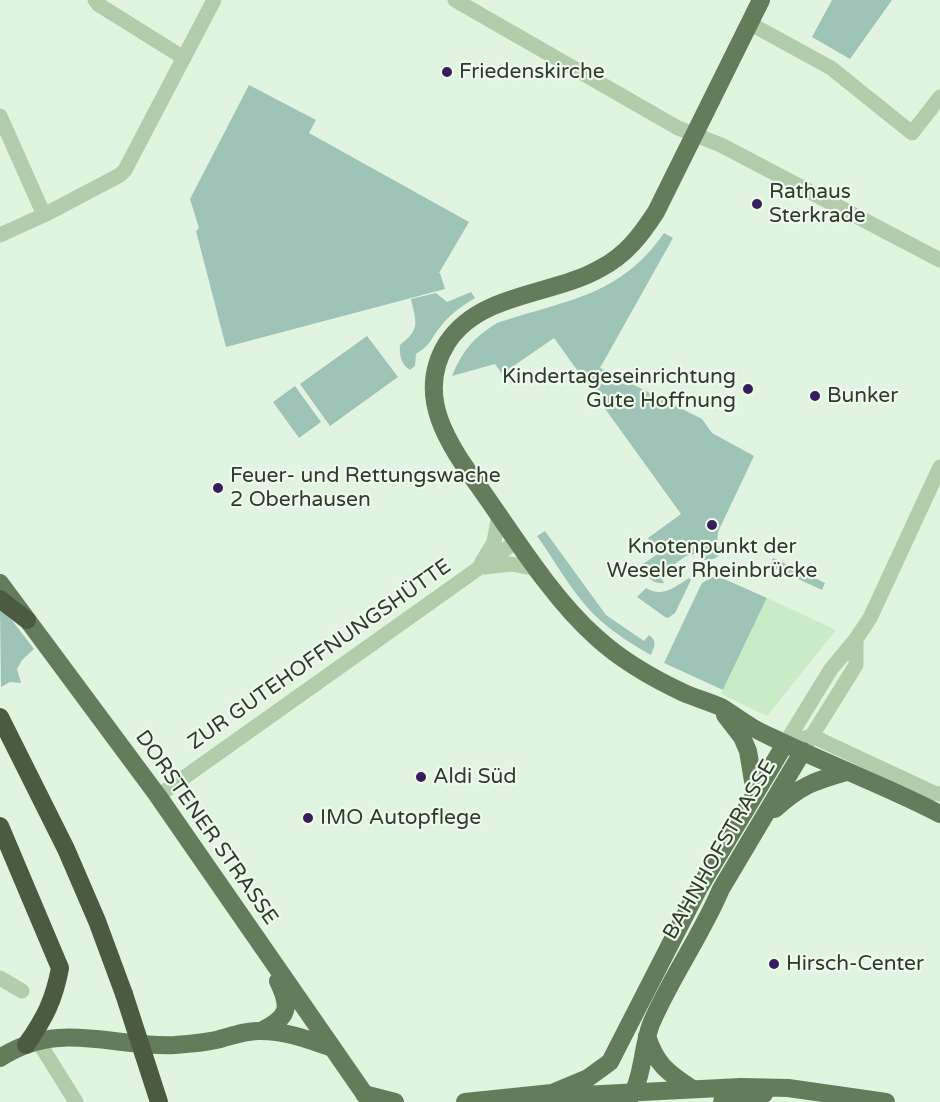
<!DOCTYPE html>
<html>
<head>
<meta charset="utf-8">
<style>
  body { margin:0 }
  canvas { display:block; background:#e1f4df }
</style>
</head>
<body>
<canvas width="940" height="1102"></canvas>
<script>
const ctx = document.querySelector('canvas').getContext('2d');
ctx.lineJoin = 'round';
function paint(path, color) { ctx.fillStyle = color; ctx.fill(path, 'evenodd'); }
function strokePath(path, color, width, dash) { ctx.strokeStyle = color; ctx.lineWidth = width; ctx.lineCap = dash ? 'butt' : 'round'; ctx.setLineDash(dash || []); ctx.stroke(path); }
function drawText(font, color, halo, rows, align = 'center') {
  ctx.font = font + ' "Varela Round",sans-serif'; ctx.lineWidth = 4.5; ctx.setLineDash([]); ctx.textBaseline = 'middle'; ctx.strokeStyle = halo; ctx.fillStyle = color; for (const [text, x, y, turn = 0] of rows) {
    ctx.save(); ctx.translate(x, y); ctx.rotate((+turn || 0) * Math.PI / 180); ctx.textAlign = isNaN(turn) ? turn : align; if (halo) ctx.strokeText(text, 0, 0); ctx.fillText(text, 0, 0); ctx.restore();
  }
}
paint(new Path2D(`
  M 832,0 L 892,0 L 850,59 L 812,37 Z
  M 249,85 L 316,120 L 309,133 L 469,222 L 439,273 L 440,273 L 445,289 L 226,347 L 196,231 L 199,228 L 190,199 Z
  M 664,233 L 673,238 L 600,368 L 702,419 L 712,433 L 754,456 L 718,532 L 717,545 L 724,549 C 719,558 713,560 703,560 L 703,552 L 686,556 L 659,575 L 664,583 C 652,585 647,575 640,566 L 659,553 L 648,538 L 681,514 L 554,338 L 502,374 L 495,364 L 452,376 C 463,350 473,338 497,323 C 565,300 620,297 664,233 Z
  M 471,292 L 475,298 C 462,306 450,314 441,326 C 430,339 433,343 416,354 L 415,366 L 410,370 C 401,365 399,354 400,345 C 421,329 416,322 411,299 L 436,293 L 447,302 Z
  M 367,336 L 398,377 L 330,426 L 300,384 Z
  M 295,386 L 321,422 L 299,438 L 273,402 Z
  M 545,531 L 606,615 L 644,641 L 649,635 C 658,641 654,647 651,655 C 633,645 616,634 601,621 C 575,598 557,564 537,536 Z
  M 773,558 L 825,583 L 822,590 L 770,566 Z
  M 712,577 L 724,579 L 767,598 L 723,690 L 664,663 L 699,589 L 702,583 Z
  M 689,578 L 691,580 L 675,613 L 668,618 L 665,617 L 637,597 L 646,588 C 662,598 675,587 689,578 Z
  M 0,609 L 11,619 L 34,649 L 22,660 L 17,669 L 21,683 L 10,682 L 1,687 Z`), '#9ec4b8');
paint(new Path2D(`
  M 767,598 L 836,630 L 767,716 L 721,694 Z`), '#c9ecc6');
strokePath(new Path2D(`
  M 95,0 L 99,5 L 184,58
  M 455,0 L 678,128 L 721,145 L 940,260
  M 749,23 L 831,68 L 912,133 L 940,97
  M 0,116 L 44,215
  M 0,235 L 44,215 L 120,175 L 125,170 L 214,0
  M 482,562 L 494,542 L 499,515
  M 485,567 L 511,564 L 538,569
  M 808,742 L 856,665 L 856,639
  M 785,744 L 831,669 L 856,639 L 870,618 L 940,467
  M 785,744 L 812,736 L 934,793 L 940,794
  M 158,796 L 517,541
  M 0,978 L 22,991
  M 38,1041 L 76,1102`), '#b1cdaa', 15);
strokePath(new Path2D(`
  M 761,0 L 656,212 C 641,235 626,255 601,268 C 553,296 480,292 447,343 C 414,396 449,445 480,488 C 514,536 552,598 596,637 C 622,661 652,678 684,693 C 696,698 709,702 721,707 C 731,713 740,720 750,726 C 761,733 774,738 786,744 C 837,768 890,788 940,814
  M 0,583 L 158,796 L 370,1102
  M 725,715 L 742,737 L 748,751 L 755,793
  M 775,809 C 800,786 814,781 846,772
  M 261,1031 C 289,1017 291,1008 278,981
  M 647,1036 C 656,1064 667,1072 691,1088
  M 0,1058 C 59,1019 112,1048 175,1045 C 189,1044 203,1043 216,1040 C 231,1036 247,1030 261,1031 C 287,1031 309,1040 333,1048
  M 552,1093 L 588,1078 L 610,1062 L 699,888 L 785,744
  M 364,1094 L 395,1102
  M 629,1099 C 643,1080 642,1047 651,1024 C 671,977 701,936 721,889 L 803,751
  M 465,1102 L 552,1093 L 582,1095 L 741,1087 L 788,1088 L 886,1102
  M 722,1102 L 764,1094`), '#657c5a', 18);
strokePath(new Path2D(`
  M 0,599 L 27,620
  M 0,717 L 66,849 L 97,921 L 124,994
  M 0,826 L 60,968 C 54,1000 45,1018 26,1045`), '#4a5b41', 18);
strokePath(new Path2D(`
  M 124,994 L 159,1102`), '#4a5b41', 18);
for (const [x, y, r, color] of [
  [447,72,6,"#381d5d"],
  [757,204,6,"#381d5d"],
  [748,389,6,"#381d5d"],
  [815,396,6,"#381d5d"],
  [218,488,6,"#381d5d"],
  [712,525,6,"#381d5d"],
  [421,777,6,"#381d5d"],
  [308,818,6,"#381d5d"],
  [774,964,6,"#381d5d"]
]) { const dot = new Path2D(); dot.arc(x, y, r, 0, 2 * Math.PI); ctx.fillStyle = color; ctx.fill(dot); strokePath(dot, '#eefbec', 2); }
drawText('21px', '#2f3a2a', '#eefbec', [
  ["Friedenskirche",459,72],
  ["Rathaus",769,192],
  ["Sterkrade",769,216],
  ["Kindertageseinrichtung",736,377,"right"],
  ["Gute Hoffnung",736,401,"right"],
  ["Bunker",827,396],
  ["Feuer- und Rettungswache",230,476],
  ["2 Oberhausen",230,500],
  ["Knotenpunkt der",712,547,"center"],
  ["Weseler Rheinbrücke",712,571,"center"],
  ["Aldi Süd",433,777],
  ["IMO Autopflege",320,818],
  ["Hirsch-Center",786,964]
], 'left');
drawText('21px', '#2f3a2a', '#eefbec', [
  ["ZUR GUTEHOFFNUNGSHÜTTE",320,655,-35],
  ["DORSTENER STRASSE",206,828,55],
  ["BAHNHOFSTRASSE",720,850,-60]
]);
</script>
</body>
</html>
